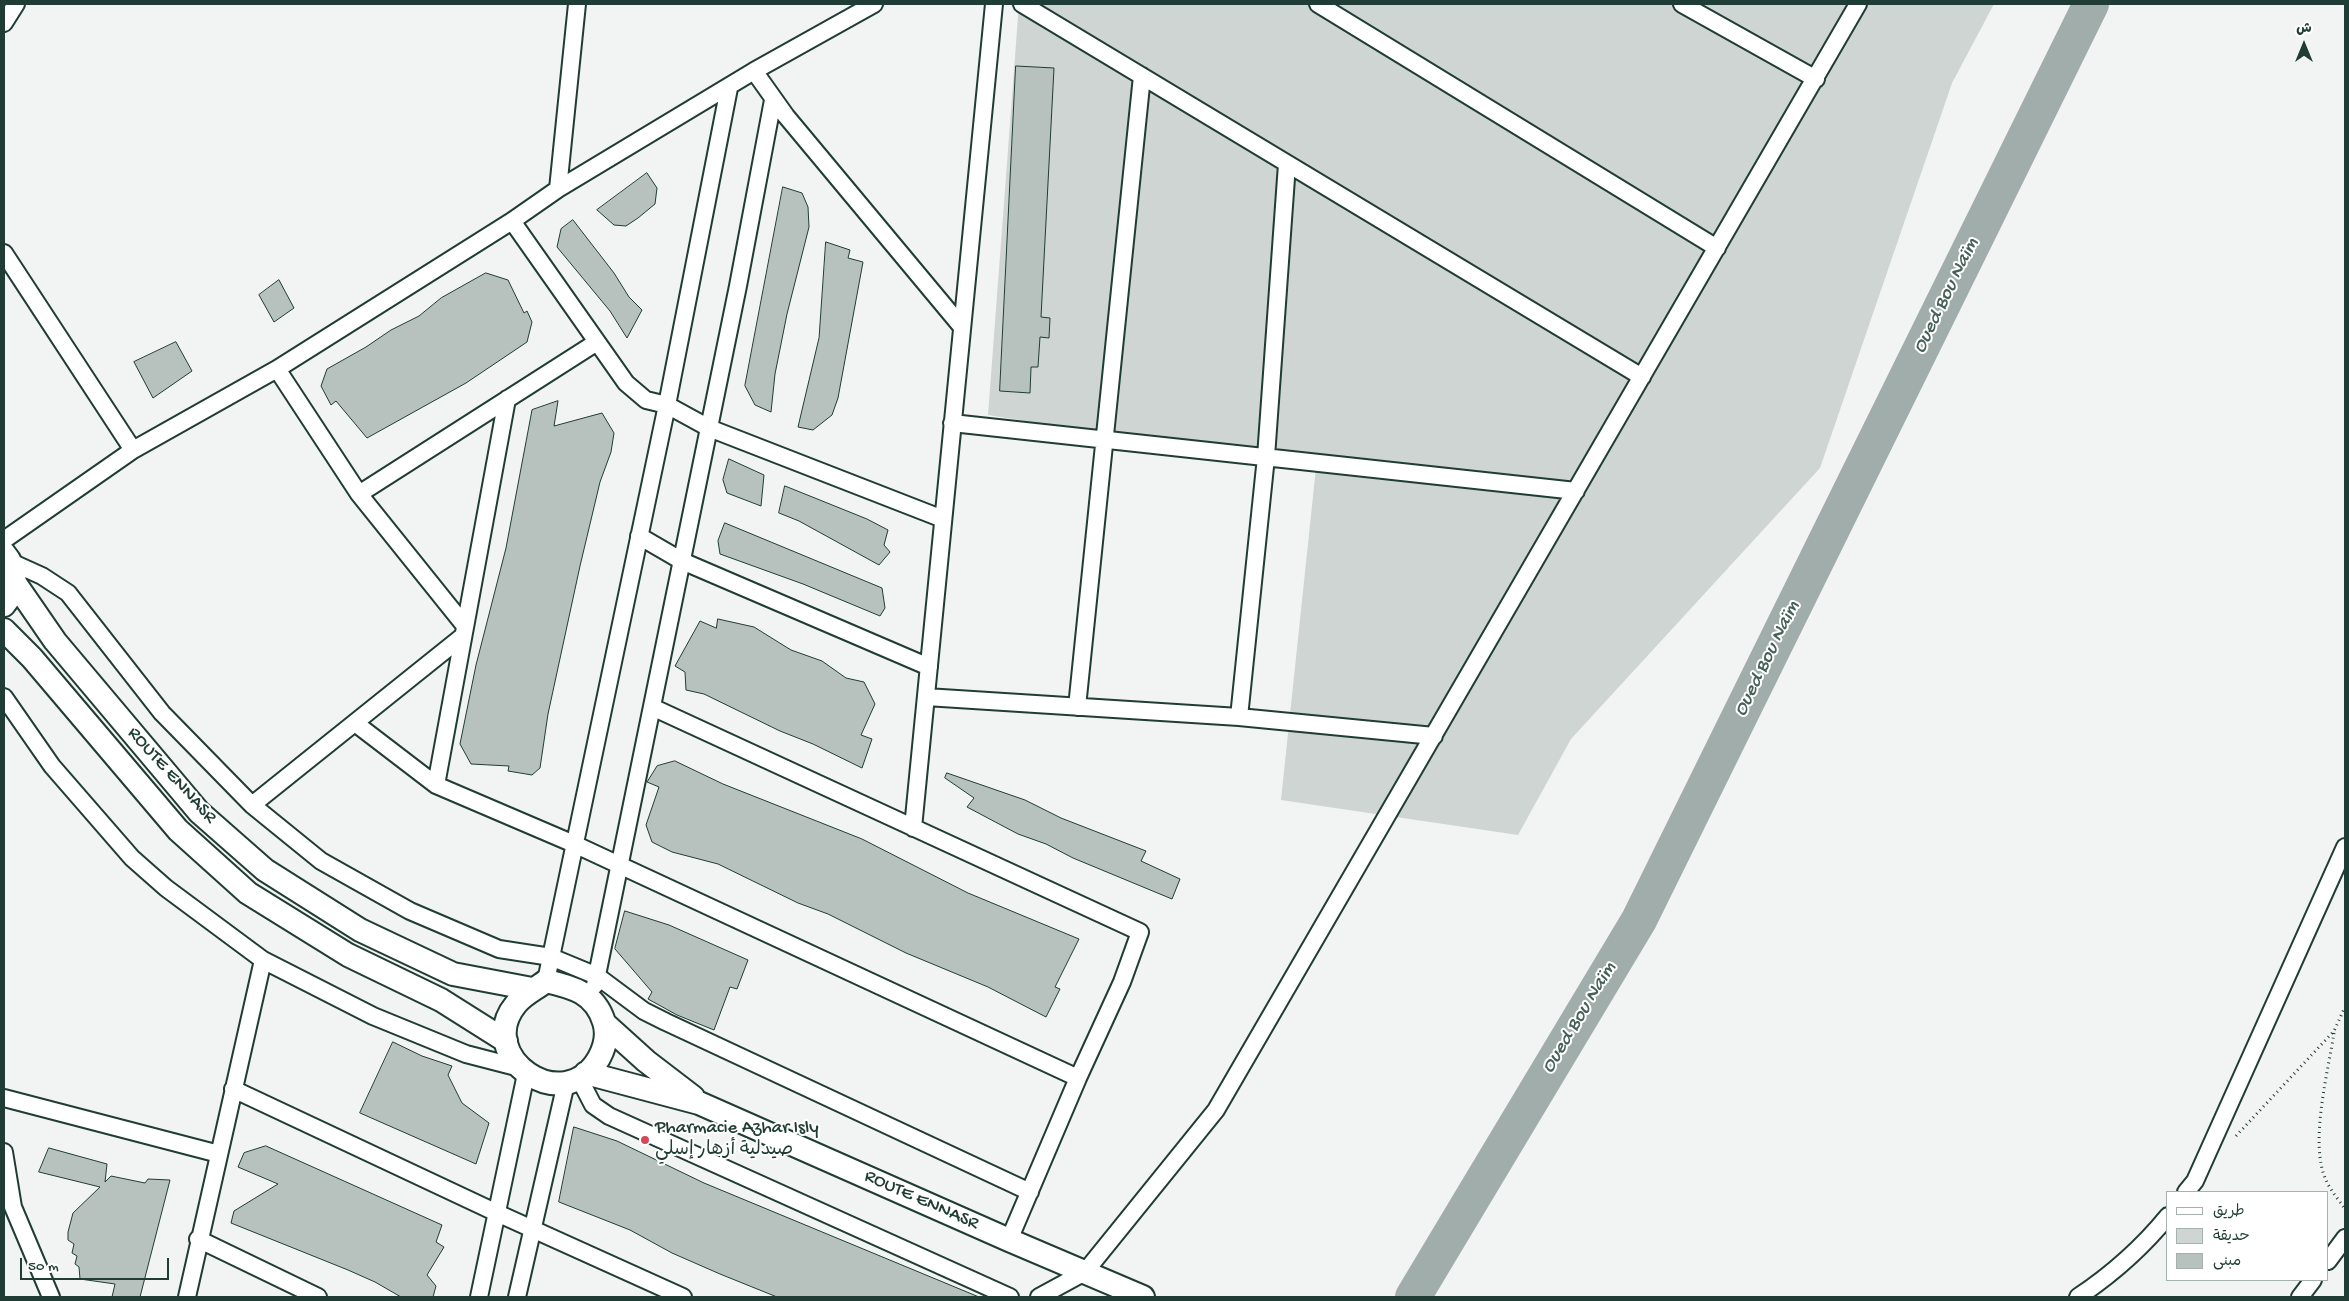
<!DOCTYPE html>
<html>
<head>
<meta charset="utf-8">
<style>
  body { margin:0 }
  #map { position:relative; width:2349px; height:1301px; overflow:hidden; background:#f2f3f3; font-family:"Gochi Hand","Playpen Sans Arabic",sans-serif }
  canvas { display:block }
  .frame { position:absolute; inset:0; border:5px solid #1f3d34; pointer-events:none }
  .legend { position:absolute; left:2166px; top:1191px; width:162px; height:90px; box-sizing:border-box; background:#fff; border:1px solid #a5b1ae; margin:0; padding:6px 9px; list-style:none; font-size:15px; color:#1f3d34 }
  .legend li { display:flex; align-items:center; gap:10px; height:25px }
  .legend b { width:25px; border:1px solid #a5b1ae }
  .north { position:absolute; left:2279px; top:20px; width:50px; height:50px; -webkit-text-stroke:4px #fff; paint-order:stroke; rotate:0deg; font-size:14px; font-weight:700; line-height:20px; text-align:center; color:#1f3d34 }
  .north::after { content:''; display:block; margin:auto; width:18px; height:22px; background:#1f3d34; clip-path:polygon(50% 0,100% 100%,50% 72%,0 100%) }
  .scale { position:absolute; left:20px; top:1258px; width:149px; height:22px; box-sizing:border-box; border:2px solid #1f3d34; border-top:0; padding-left:6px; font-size:15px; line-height:18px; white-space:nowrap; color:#1f3d34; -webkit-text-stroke:4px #fff; paint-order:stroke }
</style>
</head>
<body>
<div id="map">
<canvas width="2349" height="1301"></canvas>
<div class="frame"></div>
<ul class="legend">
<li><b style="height:6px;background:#fff"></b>طريق</li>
<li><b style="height:14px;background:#ced5d3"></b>حديقة</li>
<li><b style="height:14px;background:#b7c1bd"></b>مبنى</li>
</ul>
<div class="north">ش</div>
<div class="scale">50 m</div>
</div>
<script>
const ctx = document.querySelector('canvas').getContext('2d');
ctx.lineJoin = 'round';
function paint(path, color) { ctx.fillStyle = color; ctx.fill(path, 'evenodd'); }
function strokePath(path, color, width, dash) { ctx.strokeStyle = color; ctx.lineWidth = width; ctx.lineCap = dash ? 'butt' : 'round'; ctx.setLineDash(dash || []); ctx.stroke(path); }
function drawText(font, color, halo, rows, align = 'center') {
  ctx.font = font + ' "Gochi Hand","Playpen Sans Arabic",sans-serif'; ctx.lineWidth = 4; ctx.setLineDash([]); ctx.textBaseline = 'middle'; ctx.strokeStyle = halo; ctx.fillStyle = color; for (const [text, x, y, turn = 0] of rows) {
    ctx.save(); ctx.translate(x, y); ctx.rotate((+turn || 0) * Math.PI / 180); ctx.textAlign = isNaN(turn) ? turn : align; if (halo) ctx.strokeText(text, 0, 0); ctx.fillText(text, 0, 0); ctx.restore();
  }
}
paint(new Path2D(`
  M 1019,4 L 1994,4 L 1952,83 L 1820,468 L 1571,739 L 1518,835 L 1281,800 L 1316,468 L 988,415 Z`), '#ced5d3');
strokePath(new Path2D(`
  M 1413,1297 L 1639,920 L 2091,4`), '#a1adaa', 36);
const building = new Path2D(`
  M 1016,66 L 1054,68 L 1041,317 L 1050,318 L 1049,338 L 1040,337 L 1038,367 L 1031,367 L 1030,393 L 1000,391 Z
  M 647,173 L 657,188 L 655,204 L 638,218 L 626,226 L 614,225 L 597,210 Z
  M 783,187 L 802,193 L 808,207 L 809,227 L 787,314 L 775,374 L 771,412 L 755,405 L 745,386 Z
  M 573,220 L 614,273 L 629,297 L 642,310 L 627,338 L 610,311 L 557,247 L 561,229 Z
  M 826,242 L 850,250 L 848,258 L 863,262 L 838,398 L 832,415 L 813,430 L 798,427 L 819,338 Z
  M 486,273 L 508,280 L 524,313 L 527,311 L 532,322 L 527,342 L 466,383 L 367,438 L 336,401 L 331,405 L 321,386 L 327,369 L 366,347 L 391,330 L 419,316 L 441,298 Z
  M 279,280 L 294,308 L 274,322 L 259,295 Z
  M 176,342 L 192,371 L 153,398 L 134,362 Z
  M 558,401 L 554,426 L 602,413 L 614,433 L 611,452 L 600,482 L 580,566 L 548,714 L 540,768 L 532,775 L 508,771 L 509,766 L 471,764 L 460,744 L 476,665 L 506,548 L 532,410 Z
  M 729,459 L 764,475 L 761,506 L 727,493 L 723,480 Z
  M 785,486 L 867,519 L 888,530 L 884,545 L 890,552 L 879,565 L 799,521 L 779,513 Z
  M 725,523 L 882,588 L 885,608 L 880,616 L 803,584 L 720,554 L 718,541 Z
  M 718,619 L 754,627 L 791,650 L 822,661 L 846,678 L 864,682 L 875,704 L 861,735 L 872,739 L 862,768 L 813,744 L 780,731 L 704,694 L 686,690 L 685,672 L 675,666 L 700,621 L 716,628 Z
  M 675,761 L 723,784 L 862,839 L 968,893 L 1079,939 L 1055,987 L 1060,989 L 1046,1017 L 988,987 L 906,953 L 828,914 L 798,903 L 718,864 L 672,852 L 652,842 L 646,825 L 659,787 L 647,782 L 657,766 Z
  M 947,773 L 1025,800 L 1061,818 L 1146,851 L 1141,861 L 1180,879 L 1172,899 L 1073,858 L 1046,844 L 1018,834 L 967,807 L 974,798 L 945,778 Z
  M 625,911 L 669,925 L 748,960 L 737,989 L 730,987 L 714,1030 L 677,1015 L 648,999 L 652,992 L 615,949 Z
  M 393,1042 L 422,1056 L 452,1066 L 448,1075 L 462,1103 L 489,1123 L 476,1164 L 360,1113 Z
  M 574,1127 L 617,1141 L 704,1183 L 979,1297 L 777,1297 L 720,1274 L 672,1253 L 630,1230 L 559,1202 Z
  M 266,1146 L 442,1225 L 436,1242 L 444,1247 L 427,1275 L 436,1286 L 433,1297 L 401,1297 L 375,1282 L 348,1270 L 231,1223 L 234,1211 L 278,1184 L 238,1167 L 244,1153 Z
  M 49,1148 L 107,1164 L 105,1182 L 111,1176 L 145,1183 L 148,1179 L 170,1180 L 140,1297 L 112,1297 L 115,1284 L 80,1279 L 79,1267 L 75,1264 L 77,1256 L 72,1253 L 74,1244 L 68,1240 L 68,1232 L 73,1213 L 100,1187 L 39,1172 Z`);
paint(building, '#b7c1bd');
strokePath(building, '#1f3d34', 1);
const minor = new Path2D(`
  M 1022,4 L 1642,377
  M 1318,4 L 1717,248
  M 1682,4 L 1816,79
  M 4,23 L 16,4
  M 754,71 L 786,116 L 961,326
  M 558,189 L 577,4
  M 512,221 L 626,383 L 646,400 L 667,405 L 709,428 L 943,519
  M 4,253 L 133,450
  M 277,369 L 359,494 L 465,626
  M 952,423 L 1576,491
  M 359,494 L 597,342
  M 639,536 L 682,561 L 929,667
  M 4,540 L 133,450 L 277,369 L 512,221 L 558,189 L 754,71 L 874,4
  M 11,562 L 42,576 L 68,593 L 162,713 L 252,805 L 321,861 L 410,911 L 499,949 L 551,957 L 597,976 L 644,1011 L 666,1022 L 1030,1192
  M 4,697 L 52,766 L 132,858 L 166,888 L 263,960 L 373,1016 L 466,1054 L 520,1068
  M 926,697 L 1239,717 L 1434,736
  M 652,707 L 1140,932 L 1122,982 L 1078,1078 L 1009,1240
  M 1077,707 L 1142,76
  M 1239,717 L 1266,457 L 1287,164
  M 355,723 L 436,785 L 574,844 L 1078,1078
  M 436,785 L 507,399
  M 252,805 L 463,636
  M 913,828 L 994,4
  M 546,981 L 667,405 L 729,88
  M 595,985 L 738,286 L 773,100
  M 579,1078 L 593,1105 L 609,1116 L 1010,1297
  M 233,1089 L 497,1213 L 683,1297
  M 4,1098 L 219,1154
  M 4,1152 L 13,1207 L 51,1297
  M 2186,1192 L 2195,1181 L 2345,847
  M 198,1239 L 318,1297
  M 2328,1261 L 2345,1238
  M 187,1297 L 263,960
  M 479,1297 L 526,1074
  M 517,1297 L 566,1083
  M 1039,1297 L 1085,1272 L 1216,1110 L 1858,4
  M 2078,1297 C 2114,1273 2141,1249 2168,1216
  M 2300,1297 L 2313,1280`);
const secondary = new Path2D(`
  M 4,553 C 18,569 18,589 4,605
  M 15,583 L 55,641 L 199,812 L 265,870 L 360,930 L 453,974 L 532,989
  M 4,630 L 32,658 L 178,830 L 248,893 L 348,955 L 441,1000 L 506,1041
  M 546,981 C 573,987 595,993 604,1022 C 608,1034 605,1047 599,1058 C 564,1120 473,1056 516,1004 C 524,994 536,989 546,981 Z
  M 605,1024 L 646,1061 L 693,1097
  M 586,1073 L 699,1103 L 1009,1240 L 1143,1297`);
strokePath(minor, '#1f3d34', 20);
strokePath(secondary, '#1f3d34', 26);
strokePath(new Path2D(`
  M 2334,1033 C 2328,1072 2309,1144 2326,1180 C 2330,1190 2339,1200 2345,1209
  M 2236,1136 L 2334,1031 L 2345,1007`), '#1f3d34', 3, [1, 4]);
strokePath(minor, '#fff', 16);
strokePath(secondary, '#fff', 22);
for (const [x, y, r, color] of [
  [645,1140,5,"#d1495b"]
]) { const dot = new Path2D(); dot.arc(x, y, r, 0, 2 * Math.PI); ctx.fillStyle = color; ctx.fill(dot); strokePath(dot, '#fff', 2); }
drawText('19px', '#1f3d34', '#fff', [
  ["ROUTE ENNASR",171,776,48],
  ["ROUTE ENNASR",921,1201,24]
]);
drawText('19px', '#1f3d34', '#fff', [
  ["Pharmacie Azhar Isly",655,1129],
  ["صيدلية أزهار إسلي",655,1151]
], 'left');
drawText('italic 20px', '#465f57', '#fff', [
  ["Oued Bou Naïm",1947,296,-64],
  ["Oued Bou Naïm",1768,659,-64],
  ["Oued Bou Naïm",1580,1018,-59]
]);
</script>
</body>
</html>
